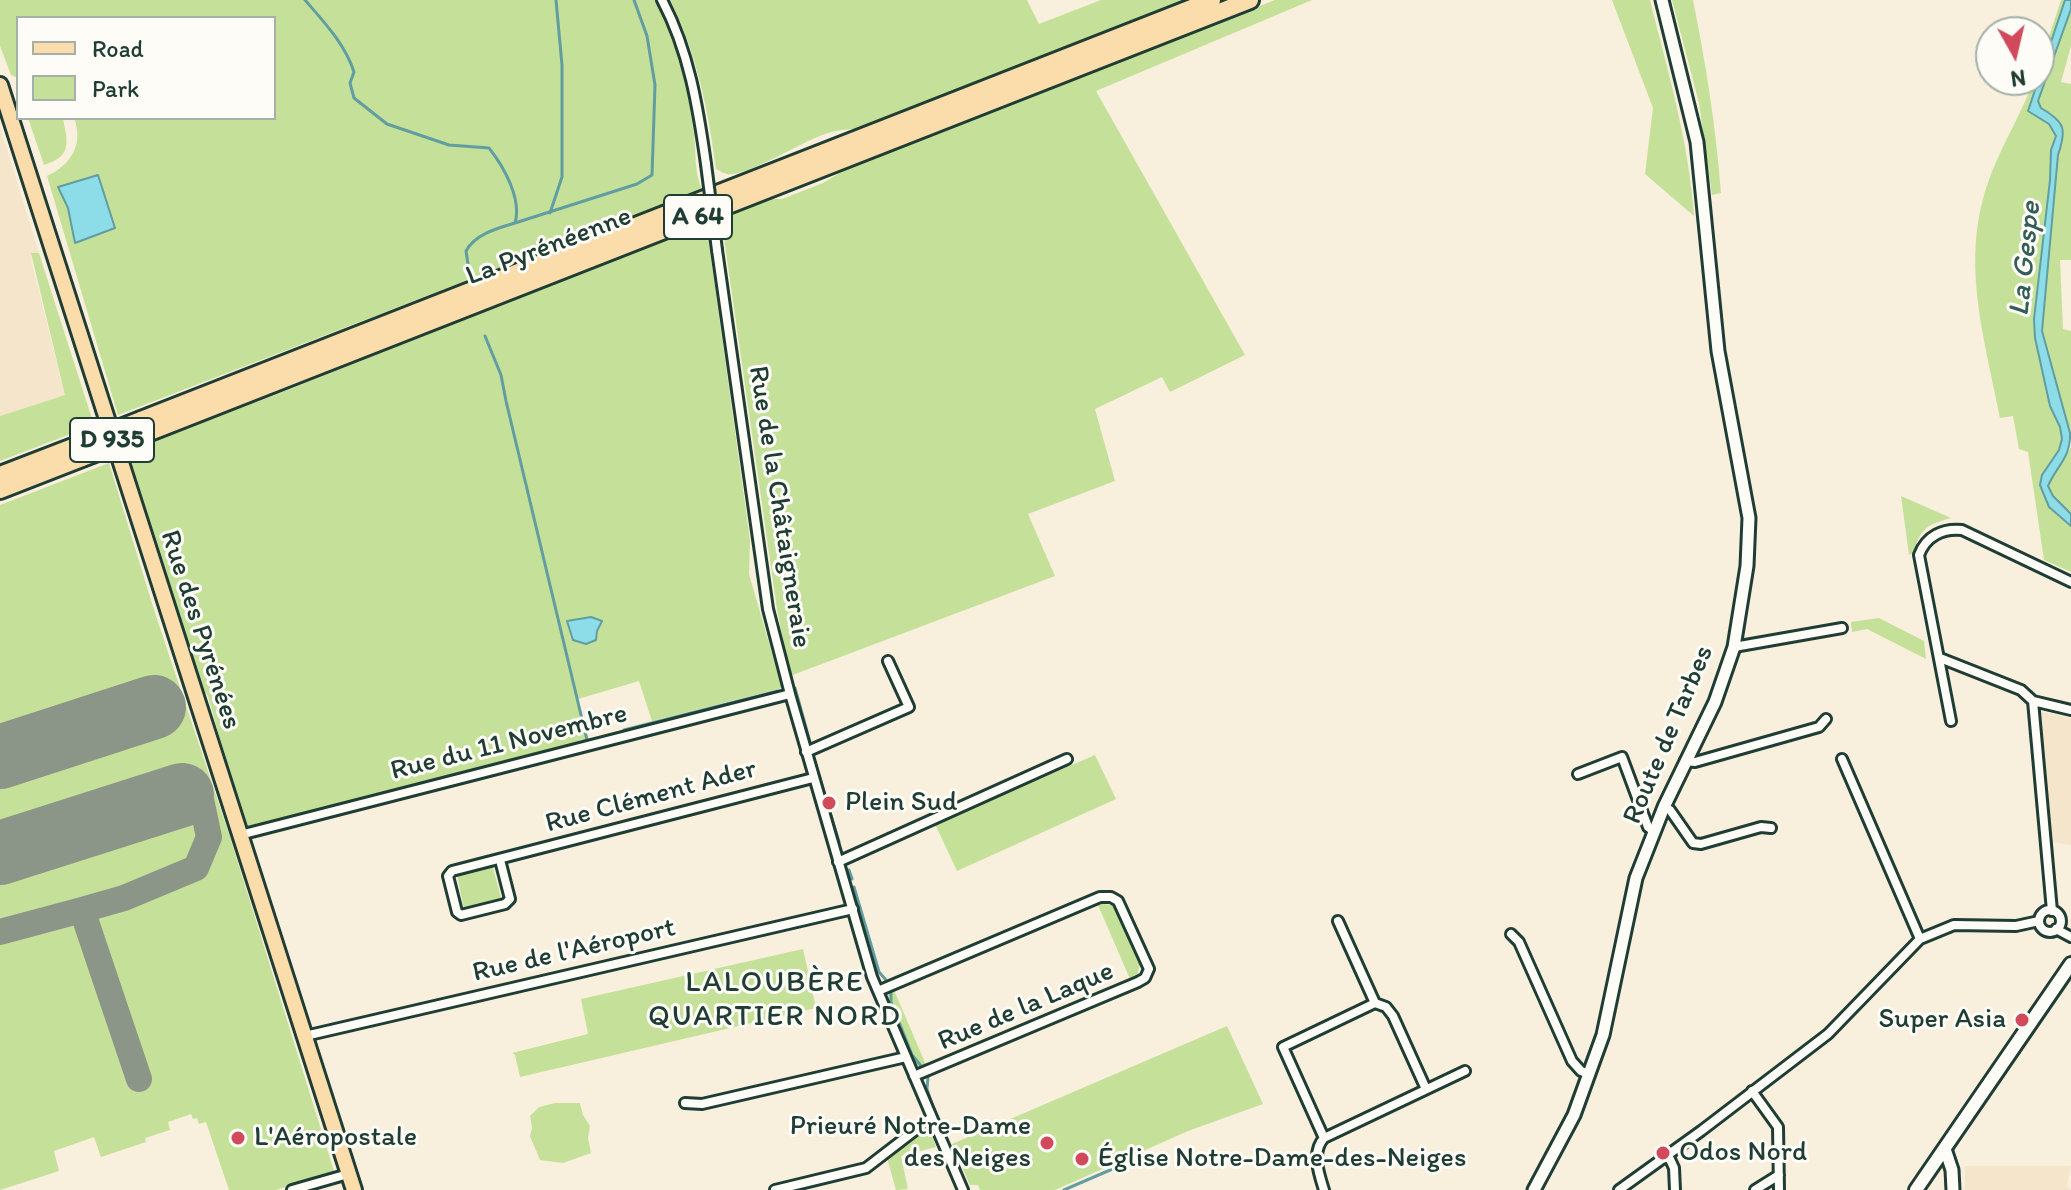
<!DOCTYPE html>
<html>
<head>
<meta charset="utf-8">
<style>
  body { margin:0 }
  #map { position:relative; width:2071px; height:1190px; overflow:hidden; background:#f8efdd; font-family:Itim,sans-serif }
  canvas { display:block }
  .legend { position:absolute; left:16px; top:16px; width:260px; height:104px; box-sizing:border-box; background:#fdfcf7; border:2px solid #a4b0a9; margin:0; padding:10px 14px; list-style:none; font-size:24px; color:#1f3d34 }
  .legend li { display:flex; align-items:center; gap:16px; height:40px }
  .legend b { width:40px; border:2px solid #a4b0a9 }
  .north { position:absolute; left:1975px; top:16px; width:80px; height:80px; box-sizing:border-box; background:#fdfcf7; border:2px solid #a4b0a9; border-radius:50%; rotate:172deg; font-size:22px; font-weight:700; line-height:32px; text-align:center; color:#1f3d34 }
  .north::after { content:''; display:block; margin:auto; width:28px; height:36px; background:#d1495b; clip-path:polygon(50% 0,100% 100%,50% 72%,0 100%) }
</style>
</head>
<body>
<div id="map">
<canvas width="2071" height="1190"></canvas>
<ul class="legend">
<li><b style="height:10px;background:#fbddab"></b>Road</li>
<li><b style="height:22px;background:#c5e199"></b>Park</li>
</ul>
<div class="north">N</div>
</div>
<script>
const ctx = document.querySelector('canvas').getContext('2d');
ctx.lineJoin = 'round';
function paint(path, color) { ctx.fillStyle = color; ctx.fill(path, 'evenodd'); }
function strokePath(path, color, width, dash) { ctx.strokeStyle = color; ctx.lineWidth = width; ctx.lineCap = dash ? 'butt' : 'round'; ctx.setLineDash(dash || []); ctx.stroke(path); }
function drawText(font, color, halo, rows, align = 'center') {
  ctx.font = font + ' Itim,sans-serif'; ctx.lineWidth = 6; ctx.setLineDash([]); ctx.textBaseline = 'middle'; ctx.strokeStyle = halo; ctx.fillStyle = color; for (const [text, x, y, turn = 0] of rows) {
    ctx.save(); ctx.translate(x, y); ctx.rotate((+turn || 0) * Math.PI / 180); ctx.textAlign = isNaN(turn) ? turn : align; if (halo) ctx.strokeText(text, 0, 0); ctx.fillText(text, 0, 0); ctx.restore();
  }
}
paint(new Path2D(`
  M 0,126 L 39,253 L 31,254 L 32,264 L 65,395 L 0,416 Z
  M 2041,712 L 2071,718 L 2071,845 L 2052,842 Z
  M 1965,1166 L 2071,1166 L 2067,1186 L 2071,1190 L 1965,1190 Z`), '#f5e6cb');
paint(new Path2D(`
  M 0,0 L 656,0 C 677,40 687,83 693,128 C 697,149 693,170 702,190 L 118,415 L 47,176 C 71,165 84,144 74,118 L 274,118 L 274,18 L 18,18 L 18,78 L 11,75 L 0,46 Z
  M 670,0 L 1027,0 L 1039,24 L 1101,0 L 1187,0 L 857,129 C 843,129 832,131 820,136 C 800,143 746,177 727,174 C 724,174 719,170 716,169 C 708,109 697,54 670,0 Z
  M 1275,0 L 1312,0 L 1096,91 L 1245,355 L 1170,392 L 1162,377 L 1095,409 L 1115,481 L 1028,514 L 1055,576 L 790,676 L 777,609 L 721,217 L 762,199 L 782,199 L 823,183 L 857,163 Z
  M 1612,0 L 1650,0 C 1668,72 1689,142 1694,216 L 1645,174 L 1653,108 Z
  M 1672,0 L 1693,0 C 1706,65 1716,127 1721,193 L 1712,195 L 1699,103 Z
  M 2061,0 L 2065,0 L 2028,111 L 2049,124 L 2056,136 L 2051,150 L 2050,180 L 2034,319 L 2035,338 L 2050,406 L 2060,427 L 2062,439 L 2059,450 L 2042,475 L 2049,507 L 2071,526 L 2071,572 L 2044,560 L 2028,452 L 2019,449 L 2013,416 L 2000,418 C 1986,346 1963,271 1983,199 C 1994,157 2019,120 2034,80 L 2039,80 L 2039,67 Z
  M 2071,9 L 2071,46 L 2061,82 L 2071,84 L 2071,260 L 2060,260 L 2063,329 L 2071,331 L 2071,445 L 2070,433 L 2042,331 L 2058,155 L 2063,141 L 2053,115 L 2041,108 L 2038,100 Z
  M 28,118 L 63,119 C 68,143 72,156 44,165 Z
  M 706,222 L 750,540 L 749,574 L 782,688 L 652,721 L 639,681 L 578,699 L 589,741 L 244,827 L 208,696 L 202,688 L 126,452 L 303,384 Z
  M 31,253 L 39,253 L 94,425 L 0,461 L 0,416 L 65,395 Z
  M 2071,447 L 2071,514 L 2053,496 L 2048,486 Z
  M 109,463 L 155,613 L 229,834 L 334,1171 L 276,1190 L 229,1190 L 206,1122 L 199,1124 L 197,1118 L 193,1119 L 191,1114 L 168,1122 L 170,1130 L 145,1138 L 146,1142 L 101,1157 L 94,1137 L 54,1151 L 59,1171 L 0,1190 L 0,505 Z
  M 1901,496 L 1951,518 C 1926,525 1921,528 1913,553 L 1909,555 Z
  M 1879,618 L 1924,641 L 1926,659 L 1867,629 L 1852,632 L 1851,622 Z
  M 1095,755 L 1116,799 L 957,871 L 935,824 Z
  M 490,867 L 493,868 L 502,901 L 464,909 L 457,875 Z
  M 1102,904 L 1112,905 L 1116,911 L 1140,965 L 1137,975 L 1130,979 L 1098,905 Z
  M 803,949 L 816,1008 L 520,1077 L 515,1055 L 512,1053 L 588,1034 L 581,999 Z
  M 894,990 L 926,1065 L 920,1067 L 914,1064 L 887,1000 L 889,993 Z
  M 1227,1026 L 1263,1104 L 1188,1131 L 1055,1190 L 980,1190 L 978,1185 L 970,1185 L 952,1144 Z
  M 555,1103 L 580,1103 L 583,1115 L 590,1126 L 588,1138 L 591,1153 L 563,1163 L 540,1160 L 530,1136 L 532,1128 L 530,1116 L 539,1107 Z
  M 925,1127 L 929,1128 L 936,1147 L 901,1156 L 908,1189 L 896,1190 L 887,1158 Z`), '#c5e199');
const water = new Path2D(`
  M 2065,0 L 2071,0 L 2071,9 L 2038,101 L 2041,108 C 2065,122 2067,129 2058,155 L 2042,331 L 2070,433 C 2071,458 2057,465 2048,486 L 2053,496 L 2071,514 L 2071,526 L 2049,507 L 2040,485 L 2042,475 L 2059,450 L 2062,439 L 2060,427 L 2050,406 L 2035,338 L 2034,319 L 2050,180 L 2051,150 L 2056,136 L 2049,124 L 2028,111 Z
  M 98,175 L 115,228 L 75,243 L 68,208 L 58,187 Z
  M 591,617 L 602,621 L 597,631 L 596,640 L 586,644 L 573,640 L 567,621 Z`);
paint(water, '#8ddde9');
strokePath(water, '#619da1', 2);
strokePath(new Path2D(`
  M 305,0 C 324,22 345,44 354,72 L 350,83 L 354,98 L 387,124 L 449,145 L 489,148 C 504,167 522,199 515,223 C 498,228 475,234 466,251 L 468,264
  M 550,213 L 562,177 L 562,65 L 556,0
  M 515,223 L 637,184 L 652,175 L 655,85 L 647,36 L 634,0
  M 485,336 L 501,375 L 506,401 L 587,740
  M 795,688 L 810,742
  M 624,730 L 778,691
  M 814,759 L 839,842
  M 849,870 L 852,879
  M 854,887 L 879,972 L 886,980
  M 891,994 L 891,1002 L 912,1055 L 922,1067
  M 928,1077 L 927,1089 L 934,1110
  M 1064,1190 L 1138,1158`), '#619da1', 3);
strokePath(new Path2D(`
  M 0,932 L 82,910
  M 139,1079 L 82,910 L 124,898 L 196,868 L 209,837 L 200,795`), '#8c9688', 26);
strokePath(new Path2D(`
  M 0,757 L 154,707
  M 0,853 L 182,795`), '#8c9688', 64);
const minor = new Path2D(`
  M 662,0 C 689,51 698,107 706,164
  M 717,250 L 768,609 L 790,694 L 872,977 L 963,1190
  M 1734,647 L 1842,628
  M 1940,658 L 2021,690 L 2033,701
  M 1951,721 L 1919,555 C 1926,536 1943,528 1962,530 L 2071,582
  M 806,752 L 909,707 L 888,661
  M 1842,759 L 1920,939
  M 1685,761 L 1695,762 L 1819,727 L 1826,719
  M 1578,774 L 1622,757 L 1648,827 L 1653,831
  M 1664,807 L 1670,810 L 1693,843 L 1701,844 L 1761,827 L 1771,828
  M 240,835 L 790,694
  M 500,860 L 510,899 L 505,904 L 461,915 L 457,912 L 448,876 L 452,871 L 813,778
  M 838,862 L 1067,759
  M2039 921a11 11 0 1 1 22 0a11 11 0 1 1-22 0Z
  M 2052,911 L 2033,701 L 2071,710
  M 1338,921 L 1375,1003 L 1386,1007 L 1393,1016 L 1426,1089
  M 2056,929 L 2071,937
  M 1511,934 L 1519,942 L 1572,1061 L 1581,1071 L 1589,1074
  M 878,991 L 1100,897 L 1111,897 L 1118,901 L 1149,969 L 1145,978 L 1138,982 L 914,1076
  M 305,1036 L 853,909
  M 1752,1091 L 1778,1127 L 1779,1190
  M 685,1103 L 702,1104 L 906,1057
  M 1324,1138 L 1283,1047 L 1375,1003
  M 1668,1155 L 1674,1168 L 1675,1190
  M 292,1190 L 348,1174
  M 775,1190 L 866,1168 L 931,1118
  M 1324,1190 C 1319,1174 1311,1152 1324,1138 L 1465,1071
  M 1619,1190 L 1701,1131 L 1828,1034 L 1920,939 L 1954,925 L 2016,926 L 2039,921
  M 1755,1190 L 1779,1175`);
const tertiary = new Path2D(`
  M 1945,1149 L 1952,1170 L 1953,1190
  M 1534,1190 L 1574,1115 L 1603,1035 L 1636,878 L 1664,807 L 1715,702 L 1734,647 L 1747,566 L 1749,518 L 1718,351 L 1697,142 L 1662,0`);
const secondary = new Path2D(`
  M 1916,1190 L 2071,964`);
const primary = new Path2D(`
  M 0,85 L 354,1190`);
const motorway = new Path2D(`
  M 141,420 L 1212,0
  M 147,433 L 1250,0
  M 0,475 L 78,445
  M 0,490 L 82,458`);
strokePath(minor, '#1f3d34', 14);
strokePath(tertiary, '#1f3d34', 17);
strokePath(secondary, '#1f3d34', 18);
strokePath(primary, '#1f3d34', 20);
strokePath(motorway, '#1f3d34', 22);
strokePath(minor, '#fdfcf7', 8);
strokePath(tertiary, '#fdfcf7', 11);
strokePath(secondary, '#fdfcf7', 12);
strokePath(primary, '#fbddab', 14);
strokePath(motorway, '#fbddab', 16);
const minorBridge = new Path2D(`
  M 706,164 L 717,250`);
const motorwayBridge = new Path2D(`
  M 78,445 L 141,420
  M 82,458 L 147,433`);
strokePath(minorBridge, '#1f3d34', 14, []);
strokePath(motorwayBridge, '#1f3d34', 22, []);
strokePath(minorBridge, '#fdfcf7', 8);
strokePath(motorwayBridge, '#fbddab', 16);
for (const [x, y, r, color] of [
  [829,803,8,"#d1495b"],
  [2022,1020,8,"#d1495b"],
  [238,1138,8,"#d1495b"],
  [1047,1143,8,"#d1495b"],
  [1663,1153,8,"#d1495b"],
  [1082,1159,8,"#d1495b"]
]) { const dot = new Path2D(); dot.arc(x, y, r, 0, 2 * Math.PI); ctx.fillStyle = color; ctx.fill(dot); strokePath(dot, '#fdfcf7', 3); }
for (const [x, y, w] of [
  [698,217,68],
  [112,440,84]
]) { const box = new Path2D(); box.roundRect(x - w / 2, y - 22, w, 44, 6); ctx.fillStyle = '#fdfcf7'; ctx.fill(box); strokePath(box, '#1f3d34', 2); }
drawText('bold 26px', '#1f3d34', null, [
  ["A 64",698,217],
  ["D 935",112,440]
]);
drawText('28px', '#1f3d34', '#fdfcf7', [
  ["La Pyrénéenne",549,247,-21],
  ["Rue de la Châtaigneraie",779,507,81],
  ["Rue des Pyrénées",200,630,72],
  ["Route de Tarbes",1669,735,-67],
  ["Rue du 11 Novembre",509,743,-14],
  ["Rue Clément Ader",651,797,-15],
  ["Rue de l'Aéroport",574,951,-13],
  ["Rue de la Laque",1026,1007,-23]
]);
drawText('28px', '#1f3d34', '#fdfcf7', [
  ["Plein Sud",845,803],
  ["Super Asia",2006,1020,"right"],
  ["Prieuré Notre-Dame",1031,1127,"right"],
  ["des Neiges",1031,1159,"right"],
  ["L'Aéropostale",254,1138],
  ["Odos Nord",1679,1153],
  ["Église Notre-Dame-des-Neiges",1098,1159]
], 'left');
drawText('italic 30px', '#355d58', '#fdfcf7', [
  ["La Gespe",2026,259,-84]
]);
ctx.letterSpacing = '2px';
drawText('30px', '#1f3d34', '#fdfcf7', [
  ["LALOUBÈRE",775,983],
  ["QUARTIER NORD",775,1017]
]);
ctx.letterSpacing = '0px';
</script>
</body>
</html>
